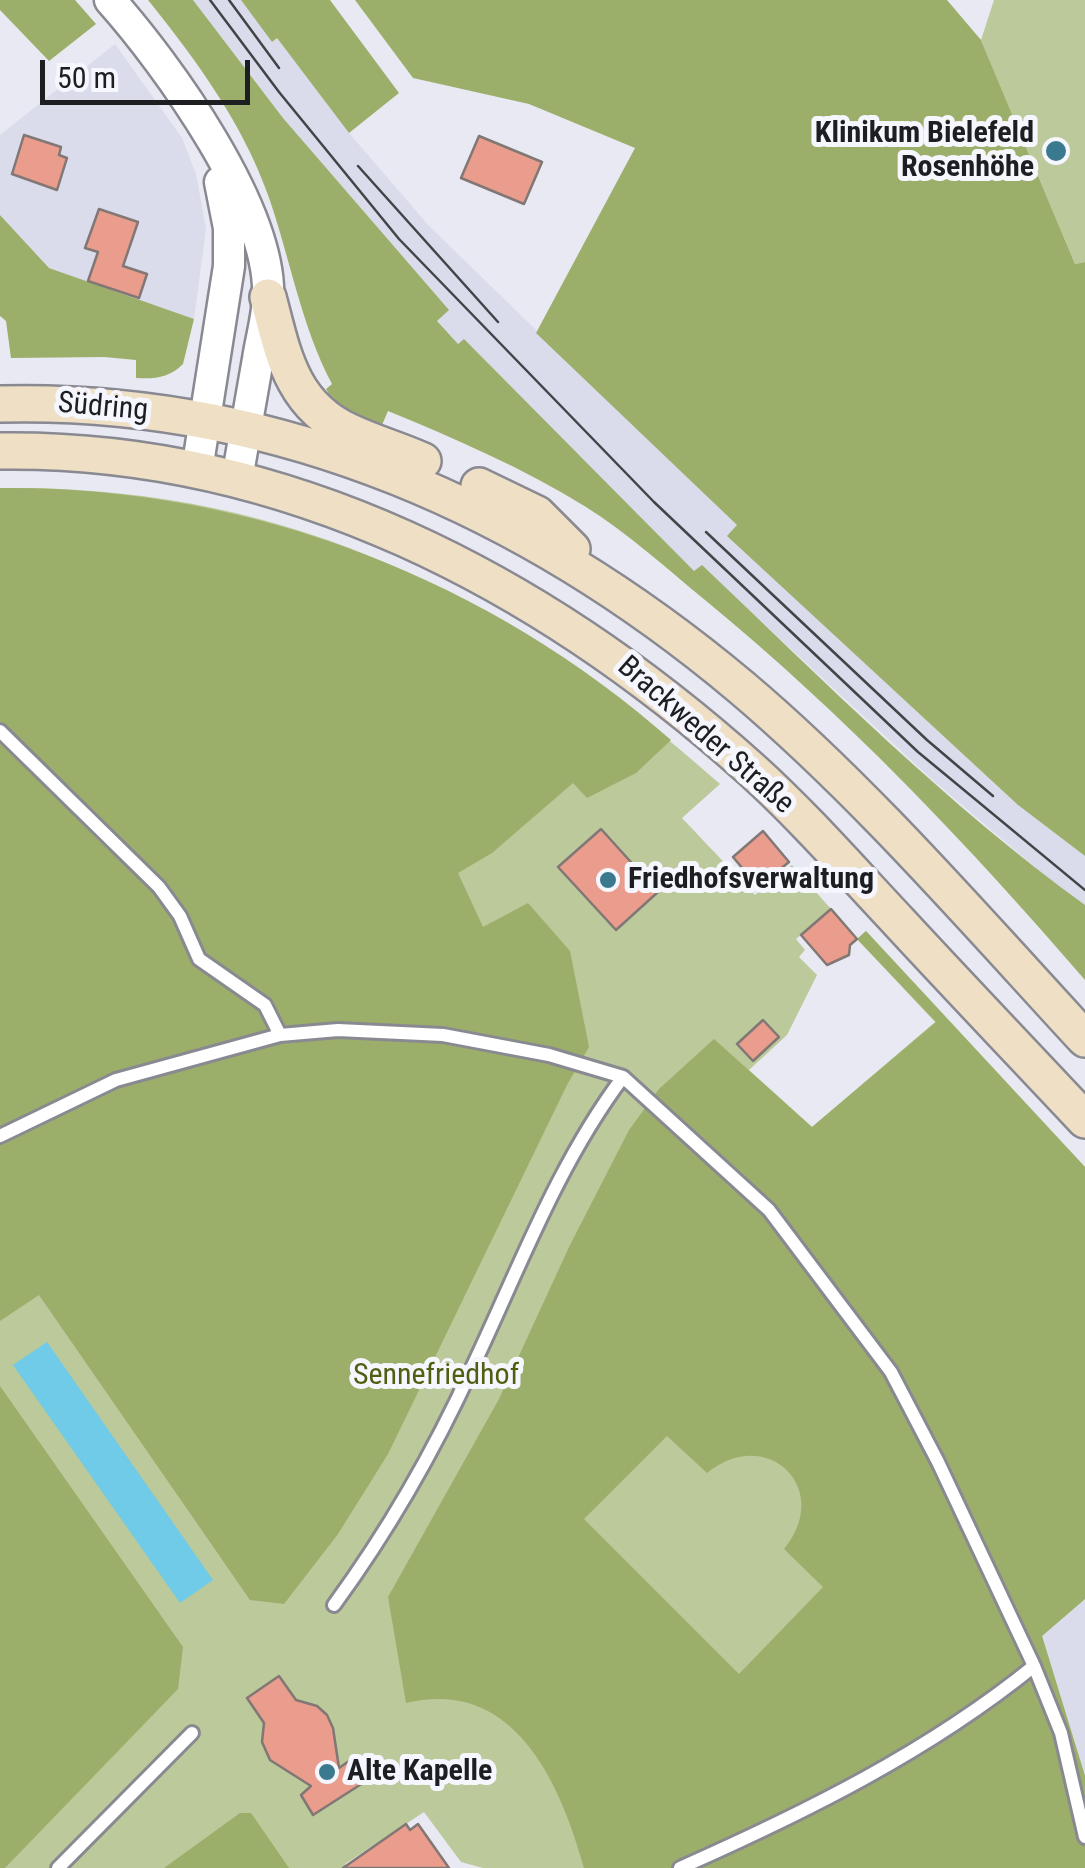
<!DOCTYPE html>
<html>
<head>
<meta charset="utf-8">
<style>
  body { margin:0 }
  #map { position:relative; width:1085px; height:1868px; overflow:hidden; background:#e8e9f2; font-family:"Roboto Condensed",sans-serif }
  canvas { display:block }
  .scale { position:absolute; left:40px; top:60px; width:210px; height:45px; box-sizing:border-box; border:5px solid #1d1e21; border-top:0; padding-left:12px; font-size:30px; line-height:35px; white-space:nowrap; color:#1d1e21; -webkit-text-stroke:8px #f6f6fe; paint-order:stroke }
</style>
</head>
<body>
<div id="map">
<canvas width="1085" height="1868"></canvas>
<div class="scale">50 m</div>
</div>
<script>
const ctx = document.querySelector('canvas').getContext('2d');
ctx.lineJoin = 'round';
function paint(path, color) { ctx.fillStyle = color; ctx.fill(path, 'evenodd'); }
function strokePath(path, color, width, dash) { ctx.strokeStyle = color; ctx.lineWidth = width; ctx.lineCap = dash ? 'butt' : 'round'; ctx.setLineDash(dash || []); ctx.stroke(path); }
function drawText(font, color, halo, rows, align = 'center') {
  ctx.font = font + ' "Roboto Condensed",sans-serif'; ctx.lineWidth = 10; ctx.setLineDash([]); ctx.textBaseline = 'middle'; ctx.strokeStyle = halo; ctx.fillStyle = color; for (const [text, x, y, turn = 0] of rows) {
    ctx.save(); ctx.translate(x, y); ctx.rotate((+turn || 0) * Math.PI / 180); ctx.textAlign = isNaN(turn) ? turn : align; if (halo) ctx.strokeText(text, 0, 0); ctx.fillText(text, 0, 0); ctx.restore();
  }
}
paint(new Path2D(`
  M 193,0 L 241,0 L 272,41 L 277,38 L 349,133 L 429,226 L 738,526 L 728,536 L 1018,805 L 1085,856 L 1085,905 L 1048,878 L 935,782 L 701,566 L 694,572 L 464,340 L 458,345 L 437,321 L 448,309 L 283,118 Z
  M 115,44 L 182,138 L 196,174 L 206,229 L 194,319 L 49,268 L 0,215 L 0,135 Z
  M 1085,1599 L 1085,1776 L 1042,1636 Z`), '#dadbeb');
paint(new Path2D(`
  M 994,0 L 1085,0 L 1085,262 L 1075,264 L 981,40 Z
  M 0,488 C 288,484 509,596 720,784 L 682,818 L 755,895 L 792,865 L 831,909 L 796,939 L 805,950 L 799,957 L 817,975 L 787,1035 L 749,1070 L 812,1127 L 935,1022 L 857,939 L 866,931 L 1085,1167 L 1085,1599 L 1042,1636 L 1085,1776 L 1085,1868 L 483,1868 L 461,1862 L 424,1812 L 345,1864 L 347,1868 L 0,1868 Z`), '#bbc99b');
paint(new Path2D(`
  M 0,0 L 75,0 L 96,24 L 49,61 L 0,10 Z
  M 148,0 L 193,0 L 283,118 L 449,310 L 437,321 L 458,344 L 464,339 L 694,571 L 702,565 C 825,682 947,805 1085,905 L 1085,980 C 967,843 845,715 705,600 C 667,569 628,533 586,507 C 523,468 456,439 388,411 L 382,425 C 361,416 337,410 326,389 L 332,384 C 301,326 290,257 268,195 C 242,122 196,60 148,0 Z
  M 241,0 L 330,0 L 399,93 L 349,133 L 277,38 L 272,42 Z
  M 355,0 L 947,0 L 981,40 L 1075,264 L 1085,262 L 1085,856 L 1018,805 L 727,536 L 737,525 L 536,333 L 635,148 L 529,104 L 413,78 Z
  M 0,215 L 49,268 L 194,319 L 183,364 C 169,378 155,379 136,378 L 136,360 L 104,357 L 11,358 L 6,321 L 0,316 Z
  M 0,488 C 245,485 487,577 671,740 L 636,773 L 587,798 L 573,783 L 492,853 L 458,873 L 483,927 L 528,903 L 570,951 L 589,1047 L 567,1085 L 388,1454 L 338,1534 L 284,1604 L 250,1600 L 39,1295 L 0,1321 Z
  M 866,931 L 1085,1167 L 1085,1599 L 1042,1636 L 1085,1776 L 1085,1868 L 584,1868 C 560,1782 514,1677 406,1703 L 388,1597 L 499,1399 L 570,1245 L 629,1130 L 659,1089 L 714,1039 L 812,1127 L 936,1022 L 857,939 ZM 667,1436 L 707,1473 C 767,1424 834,1489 784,1549 L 823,1587 L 739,1674 L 584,1519 Z
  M 0,1386 L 183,1647 L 178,1689 L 5,1868 L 0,1868 Z
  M 240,1813 L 251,1813 L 289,1868 L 164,1868 Z`), '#9caf6a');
paint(new Path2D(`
  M 47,1342 L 213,1580 L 180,1603 L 13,1365 Z`), '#6fcbe7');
const building = new Path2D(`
  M 24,135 L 61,147 L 59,155 L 67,158 L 57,190 L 12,174 Z
  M 479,136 L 542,162 L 524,204 L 461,178 Z
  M 99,209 L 138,222 L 123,266 L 147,274 L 139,298 L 88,281 L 98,252 L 85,248 Z
  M 601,829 L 658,892 L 616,930 L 558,867 Z
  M 763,831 L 789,862 L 758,887 L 733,857 Z
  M 831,909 L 857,939 L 850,945 L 849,955 L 827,965 L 801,935 Z
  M 763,1020 L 779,1037 L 753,1061 L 737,1044 Z
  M 279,1676 L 296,1700 L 317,1706 L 327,1715 L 333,1728 L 339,1768 L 352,1759 L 366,1781 L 313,1815 L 301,1795 L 311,1786 L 270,1760 L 262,1742 L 264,1723 L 247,1698 Z
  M 406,1824 L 410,1830 L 418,1824 L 449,1868 L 343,1868 Z`);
paint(building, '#ea9d8c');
strokePath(building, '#817775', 2.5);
const service = new Path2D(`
  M 0,731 L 159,887 L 180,916 L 199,959 L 265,1005 L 280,1035
  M 0,1136 L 116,1080 L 280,1035 L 338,1030 L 443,1035 L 549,1055 L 623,1077 L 769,1210 L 891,1372 L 938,1462 L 1034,1666 L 1061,1733 L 1085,1837
  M 334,1605 C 388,1531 434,1451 472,1368 C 519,1269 557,1165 623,1077
  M 58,1868 L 192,1733
  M 680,1868 C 804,1813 928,1752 1034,1666`);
const tertiary = new Path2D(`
  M 110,0 C 167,64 273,210 268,299 C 267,319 261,339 258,359 C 251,399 244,439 237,479
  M 197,470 L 229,266 L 229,228 L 220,182`);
const secondary = new Path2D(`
  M 268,297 C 283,354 291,405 350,432 C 373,443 399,450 423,461
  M 0,404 C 279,397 530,510 741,687 C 863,790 976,921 1085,1039
  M 0,451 C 286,447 544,583 752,770 C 804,817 851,871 899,922 C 960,988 1023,1054 1085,1120
  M 479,486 L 537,514 L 572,549`);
strokePath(service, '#898992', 18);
strokePath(tertiary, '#898992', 35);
strokePath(secondary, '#898992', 40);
strokePath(service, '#fff', 12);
strokePath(tertiary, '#fff', 30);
strokePath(secondary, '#eedfc5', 35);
strokePath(new Path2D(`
  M 210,0 L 279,92 L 399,239 L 654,502 L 918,752 L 1085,890
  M 229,0 L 279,68
  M 358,166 L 498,322
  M 706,532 L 927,740 L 993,796`), '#434448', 2.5);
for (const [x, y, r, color] of [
  [1056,151,12,"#3b798f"],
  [608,880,10,"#3b798f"],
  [327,1772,10,"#3b798f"]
]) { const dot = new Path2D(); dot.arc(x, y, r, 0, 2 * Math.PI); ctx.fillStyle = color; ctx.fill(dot); strokePath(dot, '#f6f6fe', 4); }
drawText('bold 30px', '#1d1e21', '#f6f6fe', [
  ["Klinikum Bielefeld",1034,134,"right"],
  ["Rosenhöhe",1034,168,"right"],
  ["Friedhofsverwaltung",628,880],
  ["Alte Kapelle",347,1772]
], 'left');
drawText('30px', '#1d1e21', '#f6f6fe', [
  ["Südring",103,408,5],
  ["Brackweder Straße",705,736,41]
]);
drawText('30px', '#4e5f11', '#f6f6fe', [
  ["Sennefriedhof",436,1376]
]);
</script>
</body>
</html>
